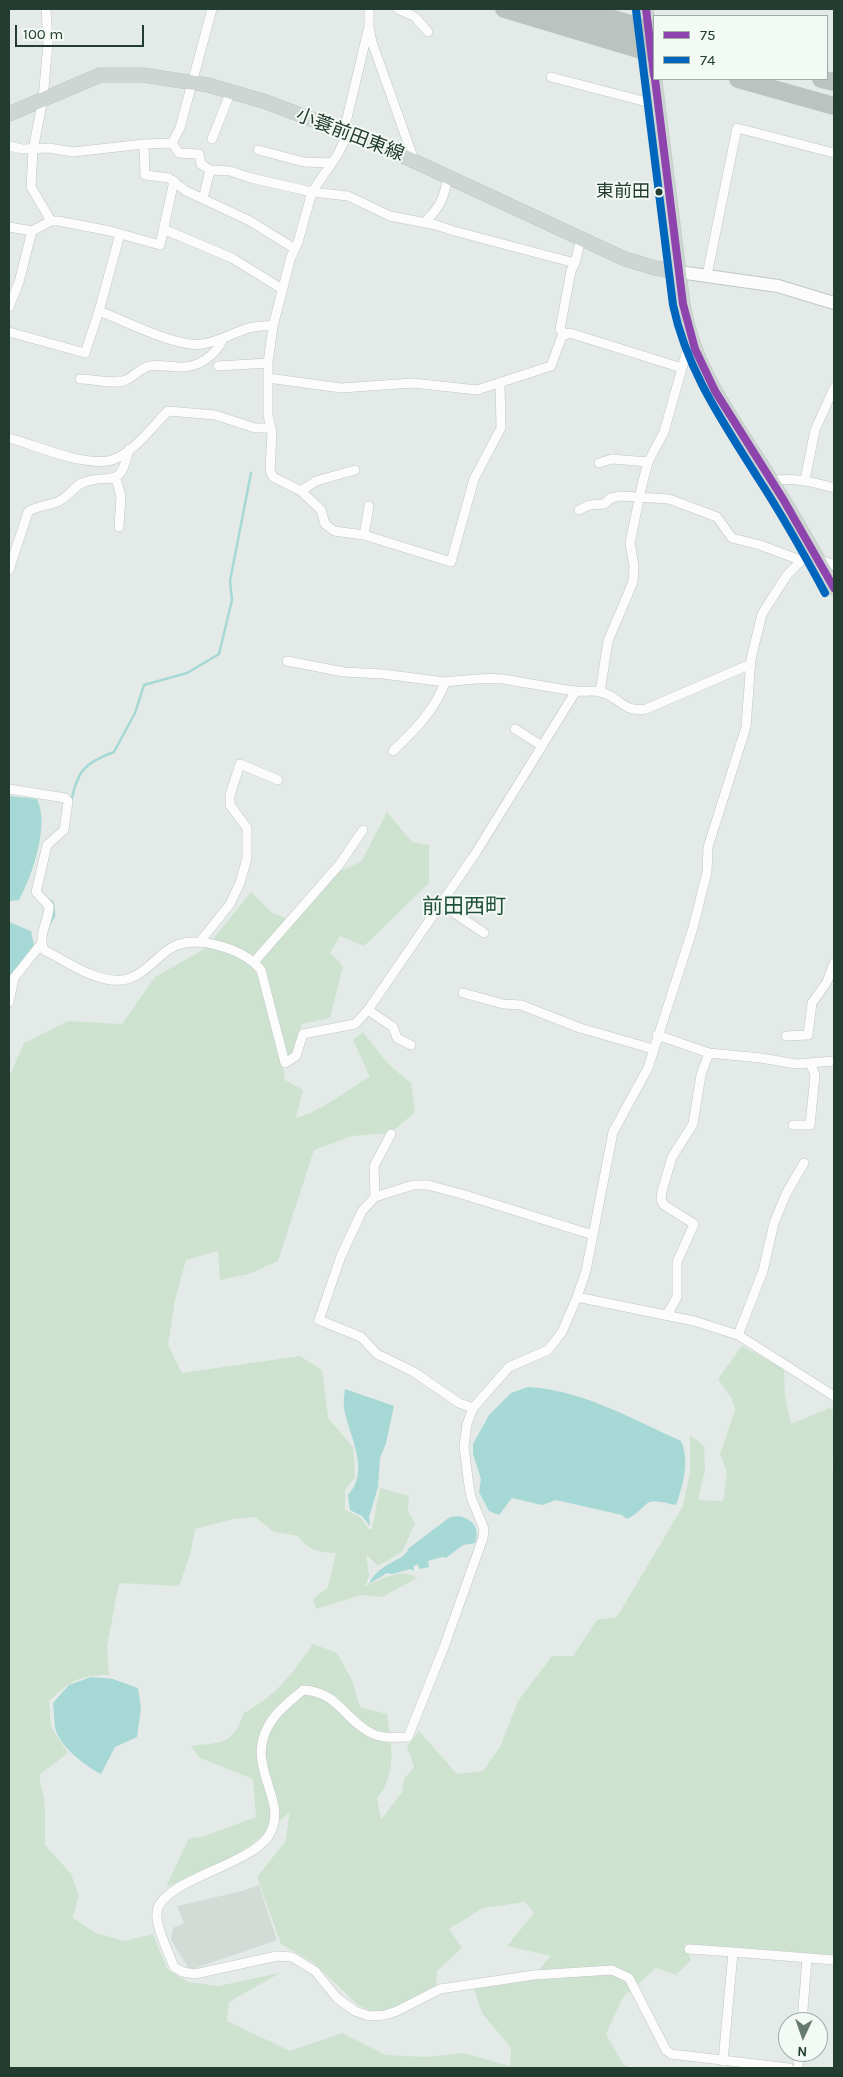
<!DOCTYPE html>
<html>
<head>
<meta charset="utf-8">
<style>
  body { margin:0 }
  #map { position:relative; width:843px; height:2077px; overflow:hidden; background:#e4eae7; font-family:Karla,sans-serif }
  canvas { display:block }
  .frame { position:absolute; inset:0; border:10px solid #223d30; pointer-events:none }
  .legend { position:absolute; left:653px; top:15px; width:175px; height:65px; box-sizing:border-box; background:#f3f9f4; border:1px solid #9faea6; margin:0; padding:6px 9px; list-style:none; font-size:15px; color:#223d30 }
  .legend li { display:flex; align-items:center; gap:10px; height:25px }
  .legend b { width:25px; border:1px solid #9faea6 }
  .north { position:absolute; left:778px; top:2012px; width:50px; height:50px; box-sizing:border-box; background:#f3f9f4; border:1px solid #9faea6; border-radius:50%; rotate:183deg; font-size:14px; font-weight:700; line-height:20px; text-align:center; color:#223d30 }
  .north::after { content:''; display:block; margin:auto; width:18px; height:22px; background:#667a70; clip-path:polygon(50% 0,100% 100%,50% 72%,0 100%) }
  .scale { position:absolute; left:15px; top:25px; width:129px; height:22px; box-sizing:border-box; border:2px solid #223d30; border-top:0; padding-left:6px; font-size:15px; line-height:18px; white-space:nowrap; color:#223d30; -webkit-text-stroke:4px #f3f9f4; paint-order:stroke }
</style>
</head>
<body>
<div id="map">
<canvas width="843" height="2077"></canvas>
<div class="frame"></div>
<ul class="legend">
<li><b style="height:6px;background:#8e44ad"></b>75</li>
<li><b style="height:6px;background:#0065bd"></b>74</li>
</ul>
<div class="north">N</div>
<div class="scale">100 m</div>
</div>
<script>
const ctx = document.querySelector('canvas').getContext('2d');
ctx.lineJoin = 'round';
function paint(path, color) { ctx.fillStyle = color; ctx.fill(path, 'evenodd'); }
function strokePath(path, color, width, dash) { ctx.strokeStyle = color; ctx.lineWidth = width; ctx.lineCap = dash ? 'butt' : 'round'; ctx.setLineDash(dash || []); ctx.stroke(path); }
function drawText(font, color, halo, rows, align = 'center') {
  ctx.font = font + ' Karla,"Noto Sans JP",sans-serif'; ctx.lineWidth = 4; ctx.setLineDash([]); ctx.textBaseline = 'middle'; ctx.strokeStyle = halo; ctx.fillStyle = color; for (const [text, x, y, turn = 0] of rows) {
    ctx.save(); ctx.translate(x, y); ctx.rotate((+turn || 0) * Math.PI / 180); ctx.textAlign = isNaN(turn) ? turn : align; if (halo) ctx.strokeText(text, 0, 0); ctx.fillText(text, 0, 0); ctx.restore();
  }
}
paint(new Path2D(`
  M 259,1885 L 277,1940 L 190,1970 L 171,1940 L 173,1928 L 184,1923 L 177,1906 L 242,1891 Z`), '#d2dbd6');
paint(new Path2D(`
  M 387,812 L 412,842 L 429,845 L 429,883 L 364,946 L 340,936 L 330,953 L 343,966 L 330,1018 L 302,1024 L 294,1051 L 283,1066 L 285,1080 L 303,1090 L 296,1118 C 322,1111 346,1090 370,1077 L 353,1040 L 363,1032 L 389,1065 L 411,1083 L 415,1112 L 391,1133 L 352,1136 L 314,1150 L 278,1261 L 249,1274 L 220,1280 L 218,1251 L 186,1260 L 175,1300 L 168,1345 L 182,1373 L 300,1356 L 322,1370 L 328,1418 L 353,1447 L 355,1477 L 345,1490 L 345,1510 L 360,1517 L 369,1529 L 372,1529 L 380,1488 L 409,1496 L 408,1511 L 415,1523 L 402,1552 L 378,1566 L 366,1554 L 369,1576 L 365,1586 C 381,1580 401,1567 417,1578 L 382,1597 L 361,1595 L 316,1609 L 313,1599 L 328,1587 L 336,1553 C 320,1553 308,1550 298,1536 L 274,1532 L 255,1517 L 234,1519 L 195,1529 L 190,1555 L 179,1586 L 119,1583 L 107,1646 L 109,1675 C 80,1675 70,1681 49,1701 L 51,1727 L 68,1753 L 39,1775 L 45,1805 L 45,1845 L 71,1874 L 79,1895 L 73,1918 L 96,1933 L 124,1941 L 153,1934 L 167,1969 L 188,1982 L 218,1986 L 280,1973 L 229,2002 L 227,2021 L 290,2051 L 342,2033 L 386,2055 L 426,2057 L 464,2053 L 510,2066 L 511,2048 L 482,2013 L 474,1989 L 529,1981 L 551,1956 L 507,1946 L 534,1913 L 525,1902 L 483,1908 L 449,1929 L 462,1948 L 437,1971 L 436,1985 L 395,2010 L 376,2013 L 358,2005 L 314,1963 L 281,1944 L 257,1877 L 285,1842 L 290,1812 L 250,1846 L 224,1861 L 166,1887 L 189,1838 L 202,1837 L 256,1817 L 253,1779 L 200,1758 L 191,1746 C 224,1742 232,1745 244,1713 C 277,1695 292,1674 313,1644 L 337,1653 L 352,1680 L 360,1707 L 387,1714 C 391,1744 398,1773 377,1798 L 381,1820 L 402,1792 L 404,1779 L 414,1767 L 407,1746 L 419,1731 L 457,1774 L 483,1771 L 500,1747 L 518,1701 L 552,1656 L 573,1656 L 597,1620 L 617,1617 L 683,1506 L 690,1472 L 690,1435 L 704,1446 L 705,1469 L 698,1500 L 723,1501 L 727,1473 L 720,1454 L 735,1410 L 731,1397 L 718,1379 L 742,1346 L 784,1369 L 785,1395 L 791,1424 L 829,1408 L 834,1410 L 834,1458 L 832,1464 L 834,1481 L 834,1955 L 684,1944 L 691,1960 L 676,1975 L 656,1968 L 623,1997 L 606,2034 L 623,2064 L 631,2068 L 9,2068 L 10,1075 L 24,1043 L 68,1021 L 122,1024 L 155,977 L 206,948 L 251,892 L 271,912 L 295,922 L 337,872 L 361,862 Z`), '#cde3d0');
paint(new Path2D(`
  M 9,796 L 37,799 C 50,825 32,876 19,900 L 10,901 L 9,898 Z
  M 9,922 L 31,931 L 34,945 L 9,979 Z
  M 528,1387 C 582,1390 632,1419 681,1441 C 690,1460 683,1486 676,1505 C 638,1496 653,1505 627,1519 L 622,1515 L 556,1500 L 542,1505 L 512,1498 L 499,1515 L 489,1511 L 479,1492 L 481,1479 L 473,1454 L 473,1444 L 489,1415 L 511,1393 Z
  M 345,1389 L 394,1406 L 386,1443 L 380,1458 L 378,1487 L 369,1517 L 370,1526 L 362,1516 L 350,1510 L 348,1495 C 370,1472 351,1439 345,1413 C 343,1406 344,1397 345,1389 Z
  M 458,1516 C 472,1518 481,1529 475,1543 L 463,1545 L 446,1558 L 442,1557 L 428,1561 L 429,1567 L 420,1569 L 417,1564 L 413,1567 L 414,1571 L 410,1569 L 393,1574 L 387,1573 L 369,1584 C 378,1563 405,1561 409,1548 L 450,1517 Z
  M 91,1677 L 113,1679 L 138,1688 L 141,1708 L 137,1737 L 115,1747 L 101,1774 C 85,1766 58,1745 55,1727 C 54,1719 54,1711 53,1703 L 69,1685 Z`), '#a6d8d5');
strokePath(new Path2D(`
  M 71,803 C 77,771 84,763 114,752 L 135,713 L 144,685 L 187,673 L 219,654 L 232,600 L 230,581 L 251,473
  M 48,899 L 53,903 L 54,916 L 49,925`), '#a6d8d5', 2.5);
const street = new Path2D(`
  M 46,9 L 48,43 L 43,99 L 33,150 L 31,187 L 51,221
  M 212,9 L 180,128 L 172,143 L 144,144 L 145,175 L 169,178 L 186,191 L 250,221 L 295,249
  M 369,9 L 369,28 L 372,42 L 414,160
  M 398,9 L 415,17 L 428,32
  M 551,77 L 658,105
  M 344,131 L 368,30
  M 348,133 L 338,154 L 312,192 L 298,242 L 291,257 L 273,326 L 268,363 L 268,415 L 272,433 L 270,470 L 273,477 L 301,491 L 321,510 L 325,524 L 334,531 L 364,535
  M 212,139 L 231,91
  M 172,143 L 179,153 L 199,154 L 201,164 L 210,170 L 230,171 L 251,178 L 312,192 L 348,196 L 390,216 L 436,225 L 454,231 L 575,263 L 581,238
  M 9,146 L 22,149 L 49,148 L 73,152 L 144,144
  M 258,150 L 304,162 L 332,163
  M 203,199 L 210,170
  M 425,222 C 441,206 444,198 448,176
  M 9,227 L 32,231
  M 163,229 L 232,258 L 282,289
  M 707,275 L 737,128 L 834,153
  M 9,307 L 19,282 L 32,231 L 51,221 L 58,221 L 110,231 L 160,245 L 174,181
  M 99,311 L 120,234
  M 9,332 L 85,353 L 99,311 C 125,321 177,348 202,344 C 230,340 243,323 273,326
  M 565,334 L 560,329 L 571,271 L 575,263
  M 218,366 L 268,363
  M 268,378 L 341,388 L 413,383 L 477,390 L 551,366 L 562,336 L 570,333 L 682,368
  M 80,379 C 94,379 114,385 126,380 C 135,376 139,369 149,366 C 160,364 170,367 180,367 C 198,368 216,355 223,339
  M 9,438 C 36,445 92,471 117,458 C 137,448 152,427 168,411 L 215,415 L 255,428 L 271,428
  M 599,463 L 612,459 L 648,462
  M 116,479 L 121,496 L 119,527
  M 805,480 L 815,430 L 834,388
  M 772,481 C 794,477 813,482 834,488
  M 301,491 L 316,481 L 355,470
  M 369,506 L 364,535 L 451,562 L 474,479 L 501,428 L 500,383
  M 579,510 L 589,505 L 604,504 L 611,498 L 620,496 L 669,499 L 717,517 L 732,538 L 760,545 L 800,560
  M 818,559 L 834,565
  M 9,570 L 28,512 C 36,506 47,506 57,502 C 67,498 73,488 82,483 C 112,471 119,493 129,449
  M 287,661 L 344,672 L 383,674 L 445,682
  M 600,692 L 608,641 L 633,582 L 634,566 L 630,543 L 642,485 L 648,462 L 664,432 L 686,354 L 694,347
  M 515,729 L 542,746
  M 393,751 C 414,731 436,709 445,682 C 464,680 484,677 503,679 C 528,683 551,688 576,691
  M 9,789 L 65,798 L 68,801 L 64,830 L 47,845 L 36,892 L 49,906 C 49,922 37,935 44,950 C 66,961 96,983 122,980 C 147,976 157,953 177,945 C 202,936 245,950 261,970 L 285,1063 L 296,1056 L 303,1034 L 355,1024 L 368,1010 L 475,854 L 576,691 C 584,692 593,690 600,692 C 620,696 622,713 646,709 L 751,664
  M 441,904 L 484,933
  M 199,943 L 230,904 L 240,883 L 247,858 L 247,828 L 230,805 L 230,795 L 240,764 L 278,780
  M 254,962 L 339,865 L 363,830
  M 463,993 L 503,1004 L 521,1005 L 580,1028 L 653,1049
  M 9,1002 L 14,978 L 41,944
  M 368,1010 L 393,1027 L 397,1038 L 411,1045
  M 657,1035 L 709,1053 L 761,1058 L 796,1064 L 834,1061
  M 786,1036 L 808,1035 L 812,1003 L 827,982 L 834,963
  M 793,1125 L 810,1125 L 815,1075 L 810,1063
  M 391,1134 L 374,1166 L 375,1197 L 362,1211 L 341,1256 L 319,1320 L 361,1337 L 377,1354 L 414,1372 L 459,1403 L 473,1408
  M 375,1197 L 413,1185 L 428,1185 L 465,1195 L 593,1235
  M 577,1297 L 694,1321 L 738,1335 L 834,1396
  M 667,1315 L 677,1297 L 677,1262 L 694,1224 L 664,1205 L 661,1200 L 662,1191 L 672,1157 L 693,1124 L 701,1075 L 709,1053
  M 738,1335 L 763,1271 L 774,1223 L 786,1194 L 804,1163
  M 689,1949 L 733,1952
  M 802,2022 L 807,1959
  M 723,2061 L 733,1952 L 834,1960
  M 789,2068 L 671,2054 L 666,2050 L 629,1978 L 612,1970 L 534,1975 L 440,1989 L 397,2011 L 385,2015 L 369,2016 L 355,2011 L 337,1998 L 315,1971 L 292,1957 L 277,1956 L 195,1974 L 183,1972 L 174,1967 C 169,1953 155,1926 157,1912 C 159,1882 246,1866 267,1838 C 295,1800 236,1765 275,1716 C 283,1706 294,1698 303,1690 C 339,1692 345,1721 373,1734 C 384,1739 396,1737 408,1737 L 444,1647 L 483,1538 L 484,1529 L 471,1497 L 468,1479 L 464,1446 L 467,1424 L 473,1408 L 509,1367 L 548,1350 L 562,1332 L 577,1297 L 586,1271 L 613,1132 L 648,1068 L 693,928 L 707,872 L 708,847 L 746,727 L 751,659 L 762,614 L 787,575 L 813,549
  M 798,2068 L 799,2052`);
const secondary = new Path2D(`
  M 679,272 L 778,286 L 834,303`);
const primary = new Path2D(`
  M 646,9 L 683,304 C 693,367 731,417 765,470 C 789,508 812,548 834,588
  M 9,114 L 100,75 L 143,75 L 208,85 L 266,102 L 375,143 L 625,259 L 655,268 L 679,272`);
const highway = new Path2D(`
  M 504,9 L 654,54
  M 738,79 L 834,106
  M 821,79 L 834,82`);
strokePath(street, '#c1c7c4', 10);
strokePath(secondary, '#c0c8c4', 14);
strokePath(primary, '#bdc6c1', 15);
strokePath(highway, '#bdc6c1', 18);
strokePath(street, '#fbfcfb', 9);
strokePath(secondary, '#fbfcfb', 12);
strokePath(primary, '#cdd6d2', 14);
strokePath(highway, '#bac3bf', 16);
const highwayBridge = new Path2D(`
  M 538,9 L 654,43
  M 580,9 L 654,31`);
strokePath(highwayBridge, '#bdc6c1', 18, []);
strokePath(highwayBridge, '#bac3bf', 16);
strokePath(new Path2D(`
  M 646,9 L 654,75
  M 655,79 L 683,304 L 695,349 L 715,391 L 783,499 L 834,588`), '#8e44ad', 8);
strokePath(new Path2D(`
  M 636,10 L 673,305 C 687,371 723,422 758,478 C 782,515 804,554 825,593`), '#0065bd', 8);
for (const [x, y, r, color] of [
  [659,192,4.5,"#223d30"]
]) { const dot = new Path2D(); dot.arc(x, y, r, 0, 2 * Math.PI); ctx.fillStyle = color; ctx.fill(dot); strokePath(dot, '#f3f9f4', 2); }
drawText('18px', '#223d30', '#f3f9f4', [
  ["東前田",650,192]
], 'right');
drawText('19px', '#223d30', '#f3f9f4', [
  ["小蓑前田東線",350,135,21]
]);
drawText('21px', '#1e4f39', '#f3f9f4', [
  ["前田西町",464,907]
]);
</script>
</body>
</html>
